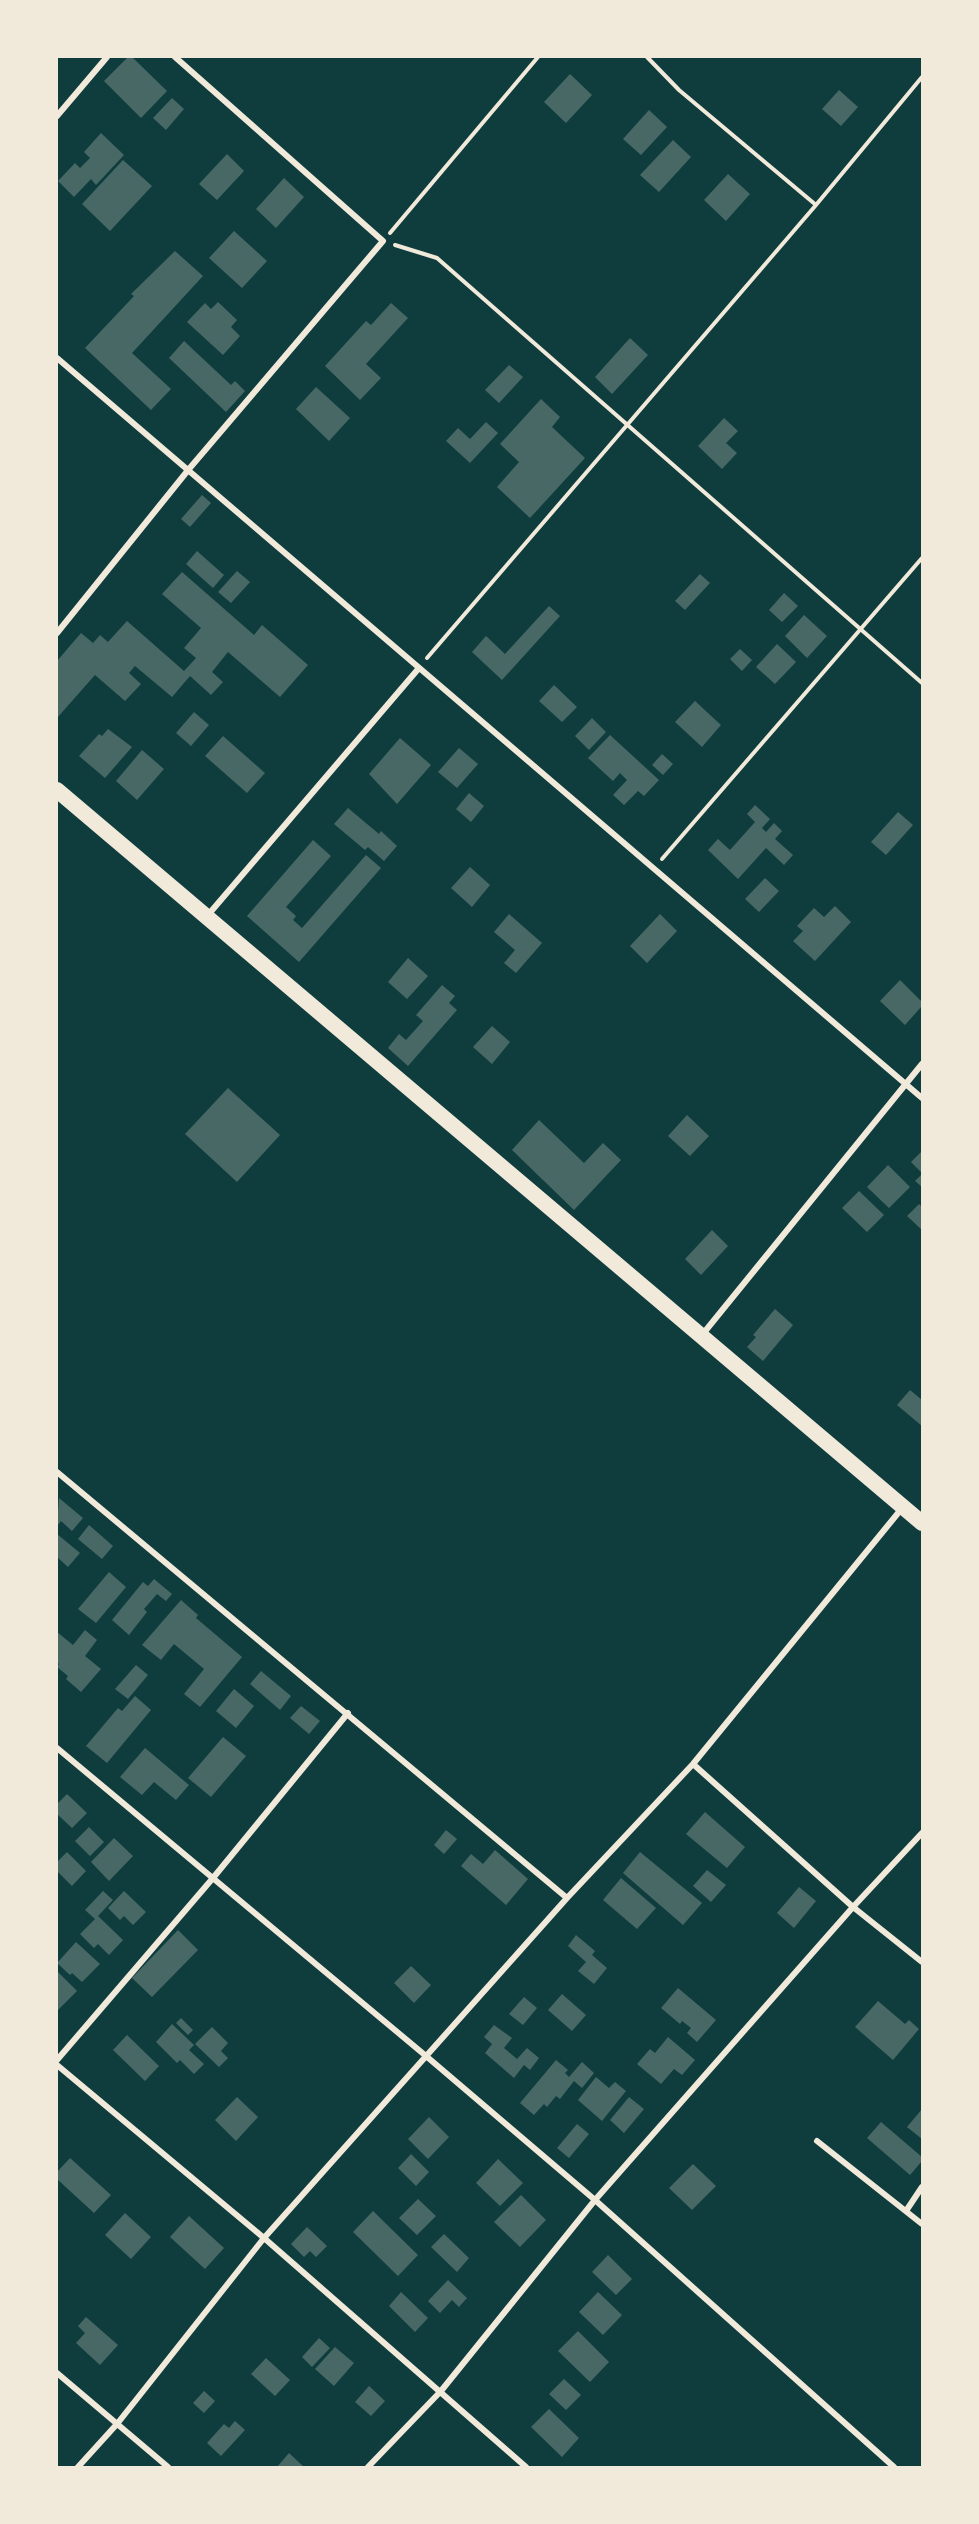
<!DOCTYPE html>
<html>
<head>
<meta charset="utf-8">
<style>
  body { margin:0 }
  #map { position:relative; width:979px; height:2524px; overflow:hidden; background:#0f3d3e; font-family:Raleway,sans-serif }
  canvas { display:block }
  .frame { position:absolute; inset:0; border:58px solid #f1e9da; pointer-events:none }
</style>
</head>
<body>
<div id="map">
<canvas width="979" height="2524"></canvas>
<div class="frame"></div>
</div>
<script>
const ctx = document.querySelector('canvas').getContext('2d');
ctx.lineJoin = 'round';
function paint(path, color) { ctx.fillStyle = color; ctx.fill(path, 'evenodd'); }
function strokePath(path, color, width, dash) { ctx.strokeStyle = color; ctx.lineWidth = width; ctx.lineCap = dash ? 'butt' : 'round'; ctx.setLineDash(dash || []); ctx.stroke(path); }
paint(new Path2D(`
  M 128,57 L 132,57 L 167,91 L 141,118 L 104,81 Z
  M 570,74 L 592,95 L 566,123 L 544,102 Z
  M 839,90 L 858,107 L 841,126 L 822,109 Z
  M 172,98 L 184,109 L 166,130 L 153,118 Z
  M 649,110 L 667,127 L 641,155 L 623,139 Z
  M 101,133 L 124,155 L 96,185 L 91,179 L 74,197 L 58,181 L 75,163 L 80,168 L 90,158 L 84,152 Z
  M 673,140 L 691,157 L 659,192 L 640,175 Z
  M 227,154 L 244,171 L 217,200 L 199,184 Z
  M 123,160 L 152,186 L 110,231 L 82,204 Z
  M 728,174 L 750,194 L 726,221 L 704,200 Z
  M 284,178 L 304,197 L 276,228 L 256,209 Z
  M 234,231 L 267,261 L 242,288 L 209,258 Z
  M 175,251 L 203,276 L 132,353 L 171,389 L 151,410 L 85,348 L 134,296 L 131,294 Z
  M 218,302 L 237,320 L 231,327 L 240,336 L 223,355 L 187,322 L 205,303 L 211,309 Z
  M 391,303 L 408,318 L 366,364 L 381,378 L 360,400 L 325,366 L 366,321 L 371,325 Z
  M 630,338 L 648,355 L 612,394 L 595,377 Z
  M 184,341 L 231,385 L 235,381 L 245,391 L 226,412 L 169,358 Z
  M 509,365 L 523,377 L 499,403 L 485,390 Z
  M 316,387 L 350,418 L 329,441 L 296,409 Z
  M 541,399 L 560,417 L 552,427 L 585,458 L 530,518 L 497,487 L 519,462 L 500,444 Z
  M 724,418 L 738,431 L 726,443 L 737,453 L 722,469 L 698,446 Z
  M 486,422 L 498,433 L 470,463 L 446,441 L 458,428 L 470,439 Z
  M 202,495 L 211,503 L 190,527 L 181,519 Z
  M 197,551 L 224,575 L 213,588 L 186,564 Z
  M 237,571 L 250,582 L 231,603 L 218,592 Z
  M 182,572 L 254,635 L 262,625 L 308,665 L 280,697 L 228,652 L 212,672 L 223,682 L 211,695 L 190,676 L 172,697 L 135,666 L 129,673 L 141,684 L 125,701 L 95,675 L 57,718 L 57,661 L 81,633 L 93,643 L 100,635 L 108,642 L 127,621 L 184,671 L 196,658 L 184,648 L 201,628 L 162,594 Z
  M 700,574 L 710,583 L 685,610 L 675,601 Z
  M 784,593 L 798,606 L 782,622 L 769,610 Z
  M 549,606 L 560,616 L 502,680 L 472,652 L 486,636 L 505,654 Z
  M 804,615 L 827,636 L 807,658 L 785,636 Z
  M 777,644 L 796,662 L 775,684 L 756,667 Z
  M 740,649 L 752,660 L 742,671 L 730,659 Z
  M 554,685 L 577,707 L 562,722 L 539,701 Z
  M 695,701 L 721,725 L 702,747 L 675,722 Z
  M 194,712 L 209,725 L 191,746 L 176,733 Z
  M 592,718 L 606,732 L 589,750 L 575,736 Z
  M 108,729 L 132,747 L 105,778 L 79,756 L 99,734 L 102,736 Z
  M 610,735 L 659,780 L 644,796 L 638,791 L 624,805 L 613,795 L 627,780 L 620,773 L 613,781 L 588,758 Z
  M 223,736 L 265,773 L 247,793 L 205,756 Z
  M 400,738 L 431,765 L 397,804 L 369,774 Z
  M 459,748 L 478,764 L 457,788 L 438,772 Z
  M 142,750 L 164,769 L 137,800 L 116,781 Z
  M 662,754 L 673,764 L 663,775 L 652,765 Z
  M 469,793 L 484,806 L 471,822 L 456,809 Z
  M 755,805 L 770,819 L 762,828 L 766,832 L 774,823 L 782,831 L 775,839 L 793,855 L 784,865 L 766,848 L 738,879 L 708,850 L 718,839 L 730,850 L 755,822 L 747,814 Z
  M 348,808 L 379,834 L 381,831 L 397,846 L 384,861 L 368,847 L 365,850 L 334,824 Z
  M 898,812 L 913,825 L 886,855 L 871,842 Z
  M 313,840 L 331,856 L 286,907 L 296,916 L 293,920 L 302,928 L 366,855 L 381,868 L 299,962 L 247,916 Z
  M 470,867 L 490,885 L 472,907 L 451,888 Z
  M 765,878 L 779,891 L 759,912 L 745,899 Z
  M 835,906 L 851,922 L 815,961 L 793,941 L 803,931 L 797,926 L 814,908 L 824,917 Z
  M 509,914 L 542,943 L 516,973 L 504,963 L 515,950 L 494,932 Z
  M 660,914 L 677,931 L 647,963 L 630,946 Z
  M 408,958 L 428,976 L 407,999 L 388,982 Z
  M 900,980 L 922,1002 L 922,1006 L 905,1025 L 880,1001 Z
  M 442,985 L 455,996 L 449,1003 L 457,1010 L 408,1066 L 388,1048 L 399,1034 L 406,1040 L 423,1021 L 416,1015 Z
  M 492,1026 L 510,1042 L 492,1064 L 473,1047 Z
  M 228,1088 L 280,1135 L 237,1182 L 185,1134 Z
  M 687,1115 L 709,1136 L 690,1156 L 668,1136 Z
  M 539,1120 L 584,1163 L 603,1143 L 621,1160 L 574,1210 L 512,1150 Z
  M 922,1151 L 922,1173 L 911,1162 Z
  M 888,1165 L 910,1187 L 889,1208 L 867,1187 Z
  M 922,1174 L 922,1187 L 915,1181 Z
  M 859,1191 L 884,1215 L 867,1232 L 842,1208 Z
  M 919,1204 L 922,1207 L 922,1230 L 907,1216 Z
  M 712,1230 L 728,1246 L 701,1275 L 685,1259 Z
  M 775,1309 L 793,1325 L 763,1361 L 747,1347 L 756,1337 L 753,1335 Z
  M 910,1390 L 922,1400 L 922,1426 L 897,1405 Z
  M 59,1498 L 83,1518 L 72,1531 L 61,1521 L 57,1526 Z
  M 89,1525 L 113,1546 L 102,1559 L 78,1539 Z
  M 57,1534 L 80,1553 L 68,1567 L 57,1557 Z
  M 109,1572 L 126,1587 L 96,1623 L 78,1609 Z
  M 154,1579 L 172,1594 L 166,1601 L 157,1594 L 144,1609 L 147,1612 L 129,1635 L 112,1620 L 143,1582 L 148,1586 Z
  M 181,1600 L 198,1615 L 196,1618 L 242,1657 L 200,1707 L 184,1694 L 204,1669 L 174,1644 L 161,1660 L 142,1645 Z
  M 85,1630 L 97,1640 L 85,1656 L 101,1669 L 81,1692 L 66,1679 L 68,1676 L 57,1667 L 59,1664 L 57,1662 L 57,1632 L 73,1645 Z
  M 136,1665 L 148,1675 L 128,1699 L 115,1689 Z
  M 261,1671 L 291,1696 L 280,1710 L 250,1684 Z
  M 234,1689 L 254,1706 L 236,1728 L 216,1711 Z
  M 135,1696 L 151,1710 L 107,1763 L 86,1746 L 118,1708 L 122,1711 Z
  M 301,1706 L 320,1721 L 309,1734 L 290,1718 Z
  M 223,1737 L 246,1756 L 211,1797 L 188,1778 Z
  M 145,1748 L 189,1785 L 176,1800 L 154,1782 L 142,1795 L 120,1777 Z
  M 67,1794 L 87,1813 L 72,1828 L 57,1814 L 57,1804 Z
  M 705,1812 L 745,1847 L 727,1868 L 686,1834 Z
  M 89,1827 L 104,1842 L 90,1856 L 75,1841 Z
  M 446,1830 L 457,1839 L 444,1854 L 434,1845 Z
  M 114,1838 L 133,1856 L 109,1881 L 91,1862 Z
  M 495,1850 L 528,1879 L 506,1905 L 461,1866 L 471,1854 L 483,1864 Z
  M 67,1852 L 86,1871 L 72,1886 L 57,1871 L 57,1862 Z
  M 640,1852 L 702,1903 L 683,1925 L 623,1873 Z
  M 707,1870 L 726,1885 L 711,1902 L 693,1886 Z
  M 621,1878 L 656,1908 L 637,1929 L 603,1900 Z
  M 799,1887 L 816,1901 L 794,1928 L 777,1913 Z
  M 103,1891 L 113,1900 L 98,1916 L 123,1940 L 109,1955 L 98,1944 L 94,1948 L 80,1934 L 95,1919 L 85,1910 Z
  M 124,1891 L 146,1912 L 133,1925 L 124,1916 L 120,1920 L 108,1908 Z
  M 178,1930 L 198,1950 L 152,1997 L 132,1978 Z
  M 576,1935 L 595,1951 L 592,1955 L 607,1968 L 594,1984 L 578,1971 L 586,1962 L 568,1946 Z
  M 76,1942 L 100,1964 L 82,1982 L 72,1973 L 70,1975 L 57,1963 Z
  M 411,1966 L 431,1985 L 414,2003 L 394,1983 Z
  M 57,1971 L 77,1991 L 57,2011 Z
  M 678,1988 L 716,2020 L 697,2042 L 687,2033 L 691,2028 L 682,2021 L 680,2024 L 661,2008 Z
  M 562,1994 L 586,2015 L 572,2031 L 548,2010 Z
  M 524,1997 L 537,2008 L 523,2025 L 509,2014 Z
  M 878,2001 L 905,2024 L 909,2020 L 919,2029 L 893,2060 L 855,2027 Z
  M 181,2018 L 193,2030 L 188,2035 L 176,2023 Z
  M 172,2024 L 194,2045 L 189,2050 L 204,2064 L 194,2074 L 180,2060 L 177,2063 L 156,2042 Z
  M 494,2025 L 512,2038 L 504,2048 L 517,2059 L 527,2048 L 539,2058 L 530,2070 L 524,2065 L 514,2078 L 485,2053 L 492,2044 L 484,2037 Z
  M 212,2027 L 228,2043 L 221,2051 L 228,2058 L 219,2067 L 195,2044 Z
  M 127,2035 L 159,2066 L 145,2081 L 113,2050 Z
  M 668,2037 L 695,2060 L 682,2075 L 674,2069 L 661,2084 L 637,2064 L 650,2049 L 655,2053 Z
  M 556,2060 L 568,2070 L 565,2073 L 569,2077 L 582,2062 L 594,2073 L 582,2088 L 574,2081 L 560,2099 L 556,2096 L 547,2107 L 544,2104 L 534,2115 L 520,2103 Z
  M 596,2077 L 609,2088 L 615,2082 L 626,2091 L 602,2121 L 578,2100 Z
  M 237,2097 L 258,2117 L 236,2141 L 215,2120 Z
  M 629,2097 L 644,2109 L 624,2133 L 610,2120 Z
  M 922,2109 L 922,2139 L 907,2127 Z
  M 429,2117 L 449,2137 L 428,2159 L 408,2139 Z
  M 881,2122 L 922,2157 L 922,2161 L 910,2175 L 867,2138 Z
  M 577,2124 L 589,2134 L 569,2158 L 557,2148 Z
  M 411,2154 L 429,2172 L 416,2186 L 398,2168 Z
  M 70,2158 L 111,2195 L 94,2213 L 57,2179 L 57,2172 Z
  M 498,2159 L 523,2183 L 500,2206 L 476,2183 Z
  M 693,2164 L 716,2186 L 692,2210 L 669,2188 Z
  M 521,2195 L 546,2220 L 520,2247 L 494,2222 Z
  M 418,2199 L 436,2216 L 417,2235 L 399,2218 Z
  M 373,2211 L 418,2255 L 398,2276 L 353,2232 Z
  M 125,2213 L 151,2237 L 131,2259 L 105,2235 Z
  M 189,2216 L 224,2248 L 205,2269 L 170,2237 Z
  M 307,2227 L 327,2246 L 316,2257 L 310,2251 L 304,2257 L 291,2244 Z
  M 444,2234 L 469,2258 L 457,2272 L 431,2247 Z
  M 608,2255 L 632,2279 L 616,2295 L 592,2272 Z
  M 448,2280 L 467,2298 L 459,2307 L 452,2300 L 440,2313 L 428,2301 Z
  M 401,2292 L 428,2318 L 415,2332 L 389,2306 Z
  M 598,2292 L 622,2315 L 603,2335 L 579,2312 Z
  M 86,2317 L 118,2345 L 100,2365 L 76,2343 L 85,2333 L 78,2326 Z
  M 578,2331 L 609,2362 L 590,2382 L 558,2351 Z
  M 319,2338 L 330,2348 L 312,2367 L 302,2357 Z
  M 335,2347 L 354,2363 L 334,2386 L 315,2369 Z
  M 266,2358 L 290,2380 L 275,2396 L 251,2374 Z
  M 564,2379 L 581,2395 L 566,2410 L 549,2394 Z
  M 369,2386 L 385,2401 L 371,2416 L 355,2402 Z
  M 204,2391 L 215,2401 L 204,2413 L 193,2403 Z
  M 549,2409 L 579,2438 L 562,2457 L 531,2427 Z
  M 235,2421 L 245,2430 L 221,2456 L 207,2443 L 224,2424 L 229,2428 Z
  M 289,2453 L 304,2467 L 277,2467 Z`), '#486865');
strokePath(new Path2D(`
  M 647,57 L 679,90 L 816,205
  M 390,233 L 538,57
  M 395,245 L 437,258 L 922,683
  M 427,658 L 816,205 L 922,77
  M 662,859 L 922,558`), '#f1e9da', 4);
strokePath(new Path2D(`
  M 57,116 L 107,57
  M 57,358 L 922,1098
  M 57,633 L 189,469 L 383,241 L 175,57
  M 208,915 L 419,668
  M 702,1335 L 922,1064
  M 57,1472 L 567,1898 L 693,1764 L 903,1507
  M 57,1748 L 426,2056 L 595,2200 L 894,2467
  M 693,1764 L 853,1907 L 922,1962
  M 57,2060 L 213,1878 L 348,1713
  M 57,2065 L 264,2238 L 526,2467
  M 817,2141 L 922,2224
  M 906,2211 L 922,2187
  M 57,2373 L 168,2467
  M 78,2467 L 117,2424 L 264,2238 L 567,1898
  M 368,2467 L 441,2391 L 595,2200 L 853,1907 L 922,1833`), '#f1e9da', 6);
strokePath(new Path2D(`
  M 57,790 L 922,1523`), '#f1e9da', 16);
</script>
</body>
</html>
